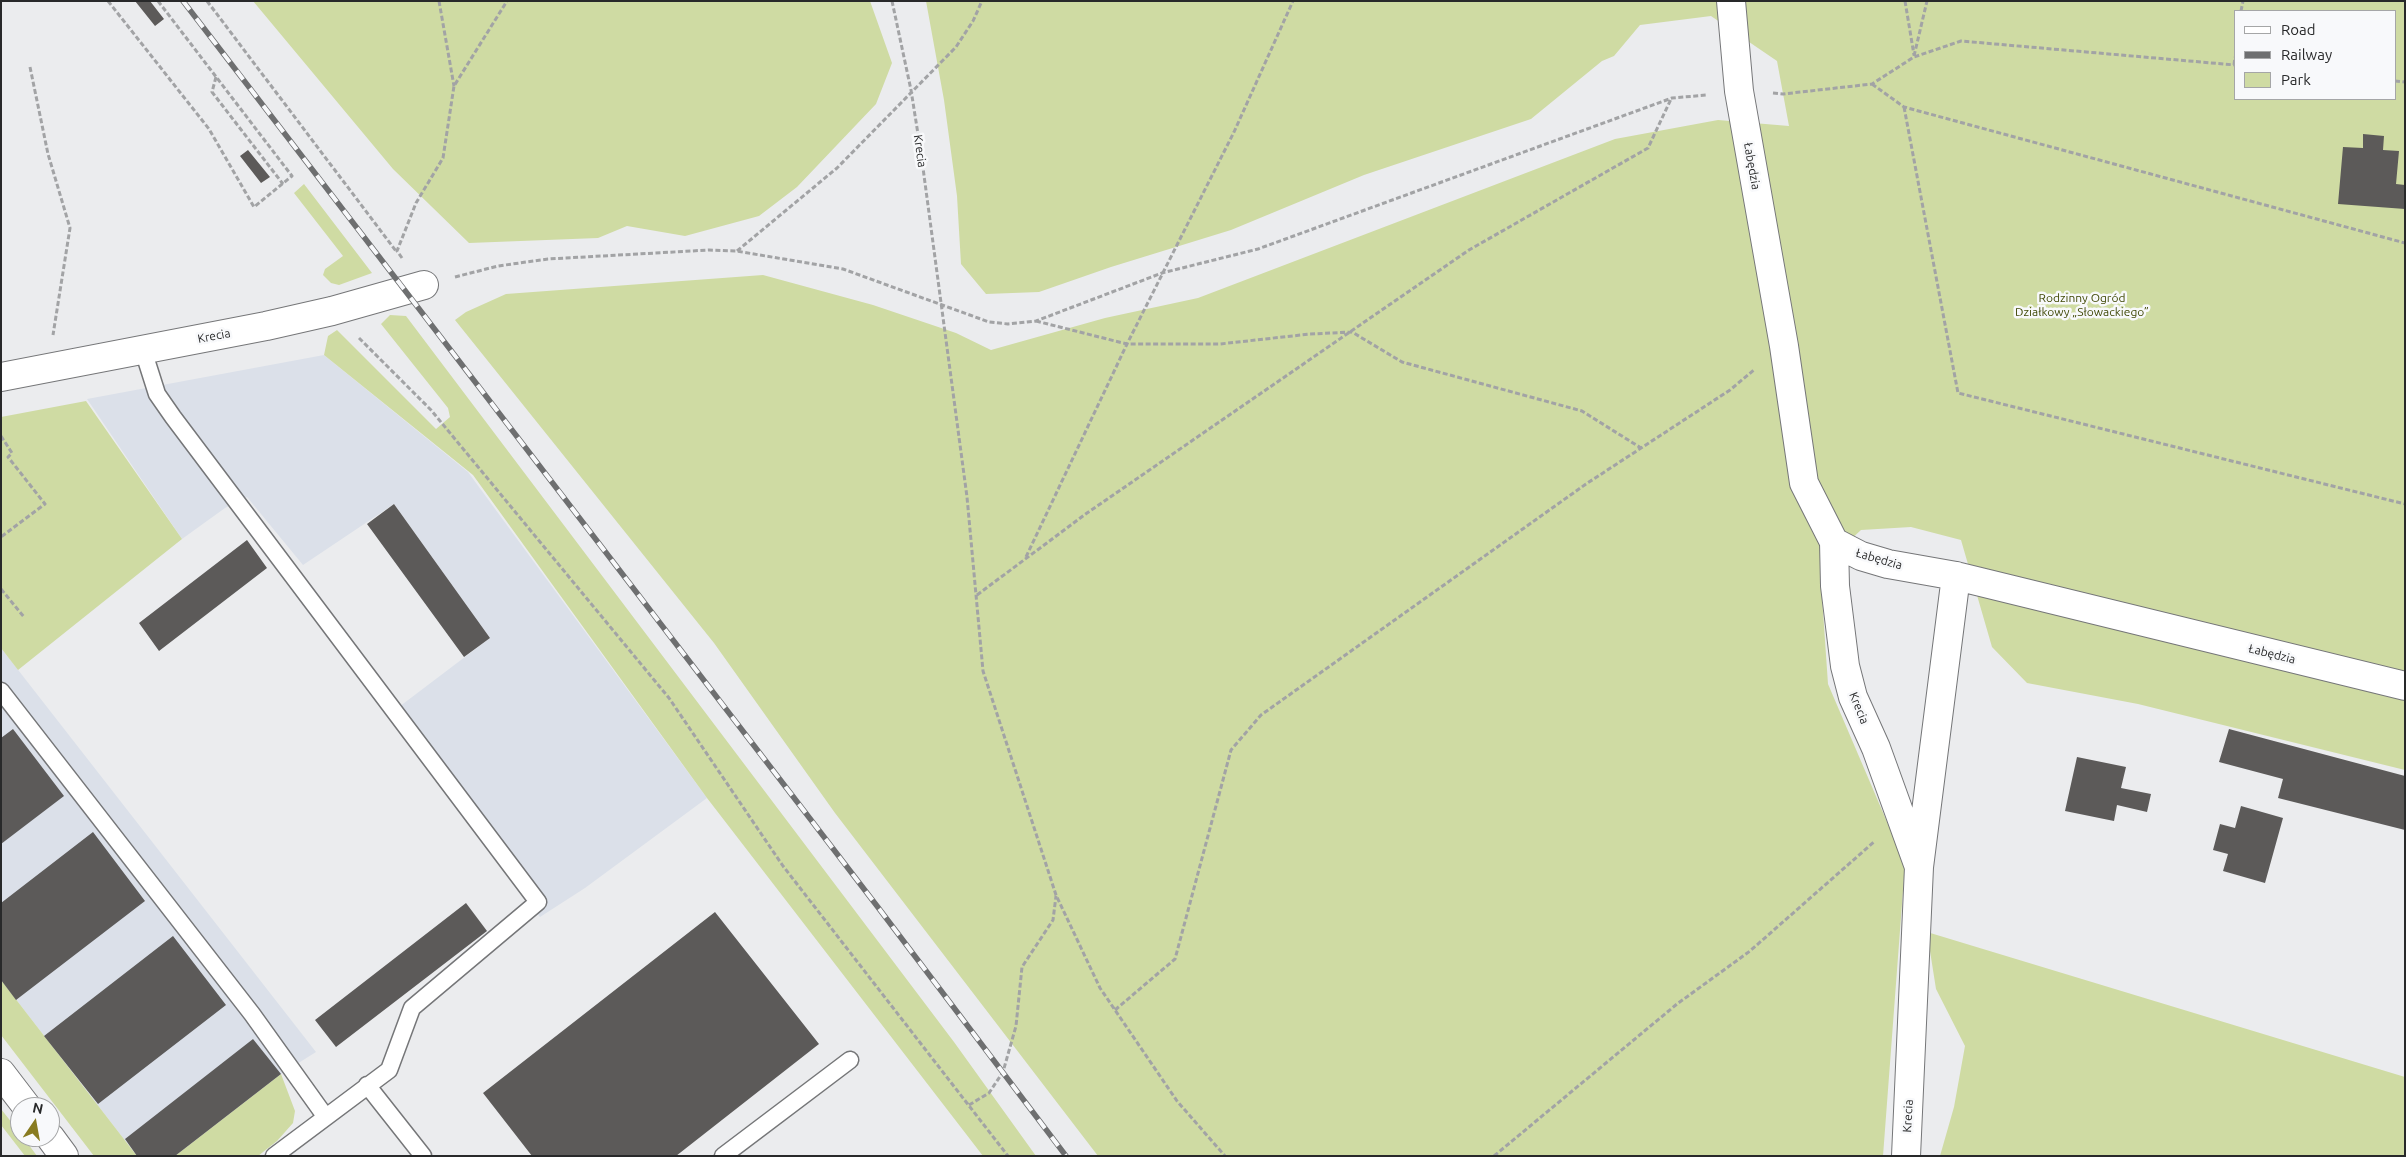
<!DOCTYPE html>
<html>
<head>
<meta charset="utf-8">
<style>
  body { margin:0 }
  #map { position:relative; width:2406px; height:1157px; overflow:hidden; background:#ebecee; font-family:Ubuntu,sans-serif }
  canvas { display:block }
  .frame { position:absolute; inset:0; border:2px solid #28292a; pointer-events:none }
  .legend { position:absolute; left:2234px; top:10px; width:162px; height:90px; box-sizing:border-box; background:#f8f9fb; border:1px solid #a5a6a7; margin:0; padding:6px 9px; list-style:none; font-size:15px; color:#28292a }
  .legend li { display:flex; align-items:center; gap:10px; height:25px }
  .legend b { width:25px; border:1px solid #a5a6a7 }
  .north { position:absolute; left:10px; top:1097px; width:50px; height:50px; box-sizing:border-box; background:#f8f9fb; border:1px solid #a5a6a7; border-radius:50%; rotate:12deg; font-size:14px; font-weight:700; line-height:20px; text-align:center; color:#28292a }
  .north::after { content:''; display:block; margin:auto; width:18px; height:22px; background:#887b20; clip-path:polygon(50% 0,100% 100%,50% 72%,0 100%) }
</style>
</head>
<body>
<div id="map">
<canvas width="2406" height="1157"></canvas>
<div class="frame"></div>
<ul class="legend">
<li><b style="height:6px;background:#fff"></b>Road</li>
<li><b style="height:6px;background:#6e6f70"></b>Railway</li>
<li><b style="height:14px;background:#cfdba3"></b>Park</li>
</ul>
<div class="north">N</div>
</div>
<script>
const ctx = document.querySelector('canvas').getContext('2d');
ctx.lineJoin = 'round';
function paint(path, color) { ctx.fillStyle = color; ctx.fill(path, 'evenodd'); }
function strokePath(path, color, width, dash) { ctx.strokeStyle = color; ctx.lineWidth = width; ctx.lineCap = dash ? 'butt' : 'round'; ctx.setLineDash(dash || []); ctx.stroke(path); }
function drawText(font, color, halo, rows, align = 'center') {
  ctx.font = font + ' Ubuntu,sans-serif'; ctx.lineWidth = 5; ctx.setLineDash([]); ctx.textBaseline = 'middle'; ctx.strokeStyle = halo; ctx.fillStyle = color; for (const [text, x, y, turn = 0] of rows) {
    ctx.save(); ctx.translate(x, y); ctx.rotate((+turn || 0) * Math.PI / 180); ctx.textAlign = isNaN(turn) ? turn : align; if (halo) ctx.strokeText(text, 0, 0); ctx.fillText(text, 0, 0); ctx.restore();
  }
}
paint(new Path2D(`
  M 324,355 L 468,472 L 707,798 L 585,888 L 540,917 L 387,716 L 490,638 L 394,504 L 303,565 L 247,497 L 225,508 L 182,539 L 87,399 Z
  M 1,648 L 316,1052 L 281,1074 L 175,1156 L 137,1156 L 1,980 Z`), '#dbe0e9');
paint(new Path2D(`
  M 253,1 L 870,1 L 892,63 L 876,104 L 797,187 L 759,216 L 685,236 L 627,226 L 598,238 L 469,243 L 393,169 Z
  M 926,1 L 2405,1 L 2405,770 L 2138,704 L 2027,683 L 1992,647 L 1961,540 L 1911,527 L 1861,530 L 1820,568 L 1828,684 L 1905,864 L 1883,1156 L 1098,1156 L 835,813 L 714,643 L 455,320 L 466,312 L 506,294 L 763,275 L 873,305 L 956,333 L 991,350 L 1105,318 L 1198,298 L 1615,139 L 1718,120 L 1789,126 L 1777,61 L 1711,16 L 1640,25 L 1614,56 L 1602,61 L 1531,119 L 1364,175 L 1231,230 L 1111,267 L 1039,292 L 986,294 L 961,264 L 957,196 L 944,100 ZM 2235,11 L 2395,11 L 2395,99 L 2235,99 Z
  M 304,184 L 372,273 L 339,285 L 331,283 L 323,275 L 325,269 L 343,256 L 294,193 Z
  M 390,315 L 406,316 L 954,1042 L 1036,1156 L 983,1156 L 707,798 L 473,475 L 324,355 L 328,336 L 337,330 L 436,429 L 450,417 L 448,408 L 381,324 Z
  M 86,401 L 182,539 L 18,670 L 1,648 L 1,417 Z
  M 1927,932 L 2405,1077 L 2405,1156 L 1940,1156 L 1954,1107 L 1965,1046 L 1936,989 Z
  M 1,980 L 137,1156 L 94,1156 L 1,1035 Z
  M 281,1074 L 295,1111 L 293,1123 L 277,1141 L 258,1156 L 175,1156 Z
  M 1,1109 L 20,1133 L 20,1137 L 23,1137 L 37,1156 L 25,1156 L 1,1125 Z`), '#cfdba3');
paint(new Path2D(`
  M 135,1 L 150,1 L 164,19 L 155,26 Z
  M 2363,134 L 2384,136 L 2383,150 L 2399,151 L 2396,184 L 2405,185 L 2405,209 L 2338,204 L 2343,147 L 2363,148 Z
  M 248,150 L 270,177 L 261,183 L 240,156 Z
  M 394,504 L 490,638 L 464,657 L 367,524 Z
  M 247,540 L 267,568 L 159,651 L 139,623 Z
  M 13,729 L 64,796 L 1,844 L 1,738 Z
  M 2229,729 L 2405,776 L 2405,830 L 2278,798 L 2283,779 L 2219,762 Z
  M 2077,757 L 2126,767 L 2121,788 L 2151,794 L 2147,812 L 2117,805 L 2114,821 L 2065,811 Z
  M 2241,806 L 2283,818 L 2265,883 L 2223,871 L 2228,854 L 2213,850 L 2220,824 L 2235,828 Z
  M 93,832 L 145,901 L 16,1000 L 1,980 L 1,903 Z
  M 466,903 L 487,931 L 336,1047 L 315,1020 Z
  M 715,912 L 819,1044 L 676,1156 L 532,1156 L 483,1093 Z
  M 173,936 L 226,1005 L 98,1104 L 44,1036 Z
  M 253,1039 L 281,1074 L 175,1156 L 137,1156 L 125,1139 Z`), '#5c5a59');
const service = new Path2D(`
  M 143,350 L 157,394 L 173,417 L 538,902 L 412,1008 L 389,1070 L 274,1156
  M 1,691 L 252,1014 L 325,1116
  M 367,1085 L 423,1156
  M 723,1156 L 850,1060`);
const minor = new Path2D(`
  M 1731,1 L 1739,91 L 1784,346 L 1804,483 L 1834,542 L 1861,556 L 1888,564 L 1956,576 L 2405,686
  M 1,377 L 266,326 L 332,311 L 424,285
  M 1834,542 L 1835,586 L 1845,666 L 1853,697 L 1876,748 L 1919,867 L 1956,576
  M 1906,1156 L 1919,867`);
const tertiary = new Path2D(`
  M 1,1073 L 27,1107
  M 50,1137 L 64,1156`);
strokePath(service, '#757678', 19);
strokePath(minor, '#757678', 30);
strokePath(tertiary, '#757678', 30);
strokePath(new Path2D(`
  M 108,1 L 209,129 L 254,207 L 292,176 L 158,1
  M 207,1 L 396,251
  M 439,1 L 454,86
  M 892,1 L 911,90 L 921,153 L 967,497 L 983,671 L 1056,895 L 1100,988 L 1177,1101 L 1225,1156
  M 1905,1 L 1914,55
  M 2241,11 L 2243,1
  M 1914,56 L 1927,1
  M 2234,65 L 2235,57
  M 30,67 L 48,154 L 70,228 L 53,335
  M 216,77 L 212,92 L 283,184
  M 2395,81 L 2405,82
  M 1872,84 L 1904,107 L 2405,243
  M 1773,93 L 1783,94 L 1872,84 L 1914,57 L 1961,41 L 2235,65
  M 1904,107 L 1958,393 L 2405,504
  M 737,251 L 837,168 L 956,47 L 973,21 L 982,1
  M 402,258 L 397,251 L 416,203 L 443,158 L 454,86 L 507,1
  M 455,277 L 498,266 L 548,259 L 709,250 L 736,251 L 843,269 L 989,322 L 1008,324 L 1036,321 L 1162,273 L 1258,249 L 1672,98 L 1707,95
  M 1036,321 L 1127,344 L 1220,344 L 1310,334 L 1352,332 L 1402,362 L 1582,411 L 1641,448
  M 359,338 L 431,410 L 669,698 L 783,866 L 1008,1156
  M 1,436 L 12,453 L 8,457 L 45,504 L 1,537
  M 1026,557 L 1127,344 L 1234,132 L 1293,1
  M 1,589 L 24,617
  M 977,595 L 1087,513 L 1469,250 L 1648,148 L 1671,99
  M 1115,1010 L 1175,959 L 1231,750 L 1261,715 L 1586,484 L 1730,390 L 1755,369
  M 969,1105 L 989,1093 L 1003,1072 L 1016,1026 L 1022,967 L 1053,920 L 1056,896
  M 1494,1156 L 1677,1004 L 1750,951 L 1875,841`), '#a2a3a5', 3, [5, 2.5]);
strokePath(service, '#fff', 16);
strokePath(minor, '#fff', 28);
strokePath(tertiary, '#fff', 28);
const rail = new Path2D(`
  M 183,1 L 877,906 L 1066,1156`);
strokePath(rail, '#6e6f70', 5.5);
strokePath(rail, '#f8f9fb', 4, [11]);
drawText('12px', '#28292a', '#f8f9fb', [
  ["Krecia",920,151,82],
  ["Łabędzia",1752,166,80],
  ["Krecia",214,336,-11],
  ["Łabędzia",1879,559,16],
  ["Łabędzia",2272,654,14],
  ["Krecia",1859,708,68],
  ["Krecia",1908,1116,-87]
]);
drawText('12px', '#3f4805', '#f8f9fb', [
  ["Rodzinny Ogród",2082,298],
  ["Działkowy „Słowackiego”",2082,312]
]);
</script>
</body>
</html>
